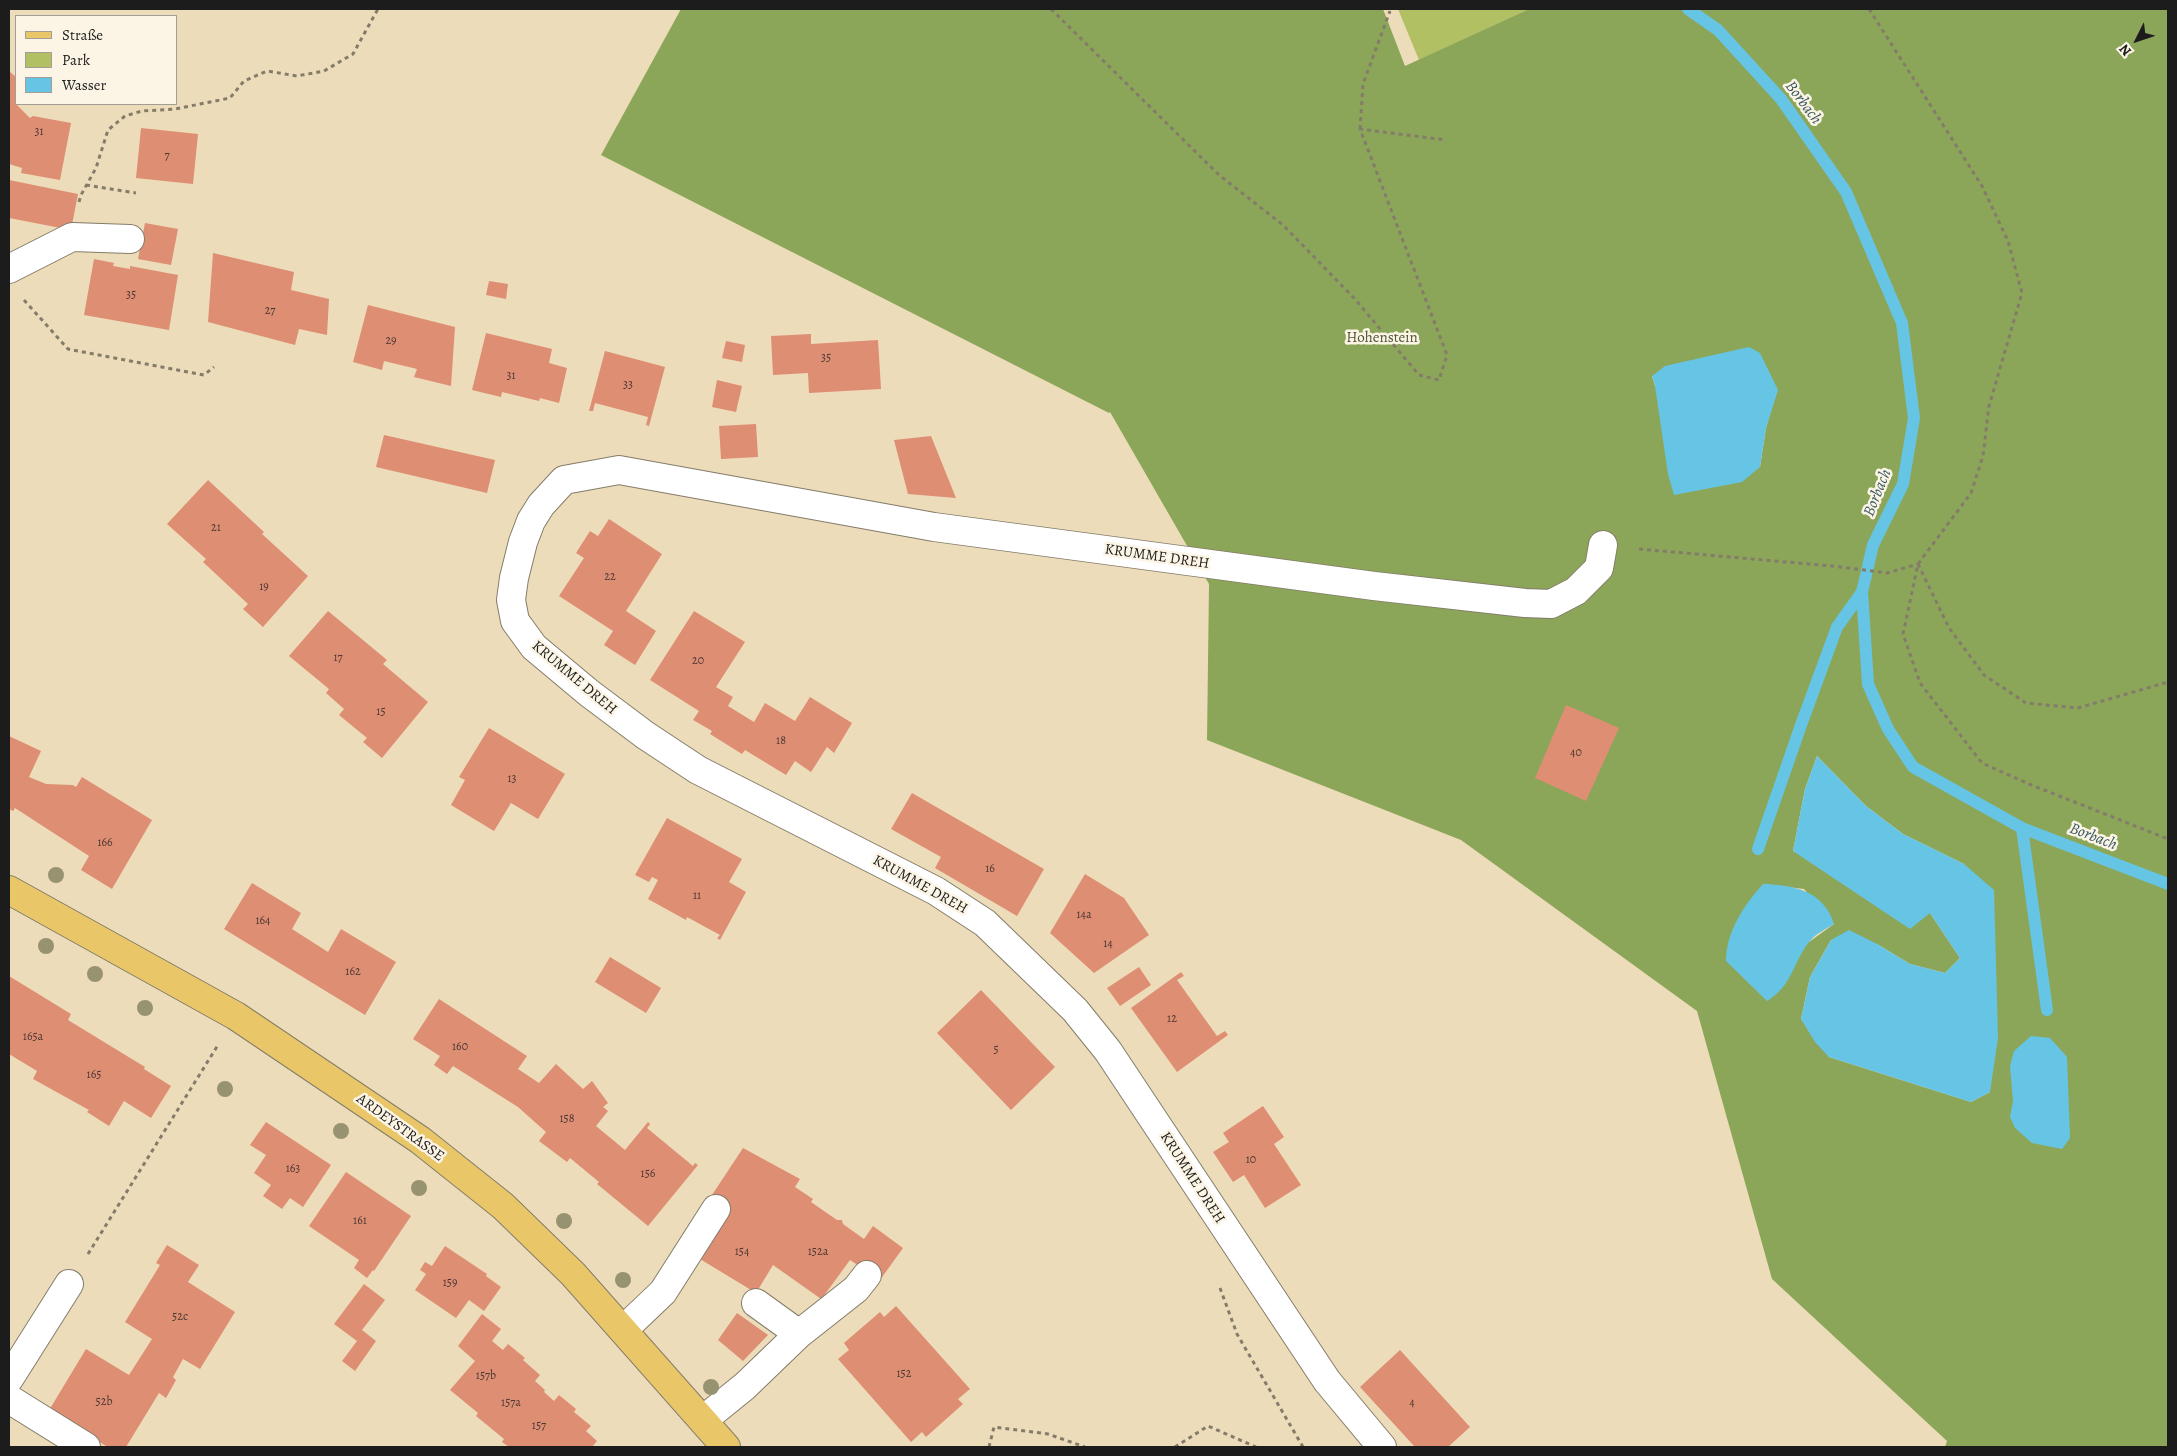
<!DOCTYPE html>
<html>
<head>
<meta charset="utf-8">
<style>
  body { margin:0 }
  #map { position:relative; width:2177px; height:1456px; overflow:hidden; background:#eddcb9; font-family:Alegreya,serif }
  canvas { display:block }
  .frame { position:absolute; inset:0; border:10px solid #1c1c1c; pointer-events:none }
  .legend { position:absolute; left:15px; top:15px; width:162px; height:90px; box-sizing:border-box; background:#fcf5e5; border:1px solid #a29e95; margin:0; padding:6px 9px; list-style:none; font-size:15px; color:#1c1c1c }
  .legend li { display:flex; align-items:center; gap:10px; height:25px }
  .legend b { width:25px; border:1px solid #a29e95 }
  .north { position:absolute; left:2112px; top:15px; width:50px; height:50px; -webkit-text-stroke:4px #fcf5e5; paint-order:stroke; rotate:229deg; font-size:14px; font-weight:700; line-height:20px; text-align:center; color:#1c1c1c }
  .north::after { content:''; display:block; margin:auto; width:18px; height:22px; background:#1c1c1c; clip-path:polygon(50% 0,100% 100%,50% 72%,0 100%) }
</style>
</head>
<body>
<div id="map">
<canvas width="2177" height="1456"></canvas>
<div class="frame"></div>
<ul class="legend">
<li><b style="height:6px;background:#e9c769"></b>Straße</li>
<li><b style="height:14px;background:#b1c063"></b>Park</li>
<li><b style="height:14px;background:#66c5e4"></b>Wasser</li>
</ul>
<div class="north">N</div>
</div>
<script>
const ctx = document.querySelector('canvas').getContext('2d');
ctx.lineJoin = 'round';
function paint(path, color) { ctx.fillStyle = color; ctx.fill(path, 'evenodd'); }
function strokePath(path, color, width, dash) { ctx.strokeStyle = color; ctx.lineWidth = width; ctx.lineCap = dash ? 'butt' : 'round'; ctx.setLineDash(dash || []); ctx.stroke(path); }
function drawText(font, color, halo, rows, align = 'center') {
  ctx.font = font + ' Alegreya,serif'; ctx.lineWidth = 5; ctx.setLineDash([]); ctx.textBaseline = 'middle'; ctx.strokeStyle = halo; ctx.fillStyle = color; for (const [text, x, y, turn = 0] of rows) {
    ctx.save(); ctx.translate(x, y); ctx.rotate((+turn || 0) * Math.PI / 180); ctx.textAlign = isNaN(turn) ? turn : align; if (halo) ctx.strokeText(text, 0, 0); ctx.fillText(text, 0, 0); ctx.restore();
  }
}
paint(new Path2D(`
  M 1398,9 L 1529,9 L 1419,60 Z`), '#b1c063');
paint(new Path2D(`
  M 681,9 L 1383,9 L 1405,66 L 1529,9 L 2168,9 L 2168,1447 L 1945,1447 L 1947,1441 L 1772,1279 L 1697,1011 L 1461,840 L 1207,740 L 1209,584 L 1110,412 L 1109,413 L 601,155 ZM 1652,376 L 1777,390 L 1766,428 L 1760,467 L 1655,386 ZM 1817,756 L 1866,806 L 1903,834 L 1964,864 L 1990,1092 L 1971,1102 L 1829,1057 L 1801,1019 L 1810,977 L 1831,940 L 1877,944 L 1910,964 L 1945,973 L 1960,958 L 1930,913 L 1793,851 L 1805,789 ZM 1763,884 L 1804,889 L 1834,924 L 1809,942 Z`), '#8ca659');
paint(new Path2D(`
  M 1749,347 L 1760,353 L 1778,390 L 1766,428 L 1760,467 L 1742,482 L 1674,495 L 1668,474 L 1655,386 L 1652,376 L 1665,366 Z
  M 1817,756 L 1866,806 L 1903,834 L 1964,864 L 1994,890 L 1998,1038 L 1990,1092 L 1971,1102 L 1829,1057 L 1815,1042 L 1801,1019 L 1810,977 L 1831,940 L 1849,930 L 1877,944 L 1910,964 L 1945,973 L 1960,958 L 1930,913 L 1910,929 L 1793,851 L 1805,789 Z
  M 1763,884 C 1794,885 1824,891 1834,924 C 1826,929 1815,934 1809,942 C 1792,964 1793,985 1767,1001 L 1726,961 C 1726,932 1744,905 1763,884 Z
  M 2031,1036 L 2050,1038 L 2067,1057 L 2070,1138 L 2062,1149 L 2032,1143 L 2015,1128 L 2010,1117 L 2013,1101 L 2010,1066 L 2014,1051 Z`), '#66c5e4');
strokePath(new Path2D(`
  M 1688,9 L 1718,30 L 1781,99 L 1846,192 L 1902,323 L 1914,418 L 1903,484 L 1873,545 L 1862,592 L 1868,684 L 1888,729 L 1913,767 L 2022,828 L 2168,884
  M 2022,828 L 2047,1010
  M 1758,849 L 1801,725 L 1837,627 L 1862,592`), '#66c5e4', 12);
paint(new Path2D(`
  M 9,71 L 16,77 L 17,105 L 30,118 L 33,116 L 71,123 L 60,180 L 21,173 L 22,168 L 9,164 Z
  M 141,128 L 198,134 L 193,184 L 136,178 Z
  M 9,180 L 78,194 L 71,230 L 9,218 Z
  M 145,223 L 178,229 L 171,265 L 138,259 Z
  M 213,253 L 294,272 L 291,290 L 329,299 L 327,335 L 299,329 L 295,345 L 208,322 Z
  M 94,259 L 114,263 L 113,266 L 130,269 L 130,266 L 178,275 L 169,330 L 84,315 Z
  M 489,281 L 508,284 L 506,299 L 486,295 Z
  M 368,305 L 455,327 L 451,386 L 414,377 L 417,369 L 384,361 L 382,370 L 353,362 Z
  M 486,333 L 552,349 L 549,363 L 567,368 L 559,403 L 540,398 L 539,401 L 502,392 L 501,397 L 472,390 Z
  M 811,334 L 811,344 L 878,340 L 881,389 L 809,393 L 808,373 L 773,375 L 771,336 Z
  M 726,341 L 745,345 L 742,362 L 722,358 Z
  M 605,351 L 665,367 L 649,426 L 646,425 L 648,417 L 595,403 L 593,411 L 589,411 Z
  M 717,380 L 742,386 L 736,412 L 712,407 Z
  M 756,424 L 758,457 L 721,459 L 719,426 Z
  M 384,435 L 495,460 L 487,493 L 376,467 Z
  M 931,436 L 956,498 L 908,494 L 894,440 Z
  M 208,480 L 264,532 L 262,534 L 308,576 L 263,627 L 243,609 L 248,604 L 203,562 L 206,559 L 167,524 Z
  M 609,519 L 662,554 L 626,611 L 656,631 L 635,665 L 604,645 L 613,631 L 559,596 L 584,558 L 576,553 L 590,531 L 598,536 Z
  M 328,611 L 387,660 L 383,664 L 428,702 L 382,758 L 363,742 L 367,738 L 339,715 L 344,709 L 326,693 L 329,689 L 289,656 Z
  M 694,611 L 745,642 L 716,687 L 733,697 L 728,706 L 754,722 L 765,703 L 795,721 L 810,697 L 852,723 L 834,753 L 827,747 L 811,772 L 795,761 L 786,775 L 745,750 L 742,754 L 710,734 L 712,731 L 693,720 L 699,711 L 650,680 Z
  M 1566,705 L 1619,728 L 1586,801 L 1535,778 Z
  M 489,728 L 565,774 L 538,819 L 511,803 L 494,831 L 451,805 L 465,780 L 459,777 Z
  M 9,736 L 41,751 L 29,777 L 46,784 L 73,785 L 76,787 L 82,777 L 152,820 L 112,889 L 81,870 L 89,856 L 15,808 L 13,811 L 9,809 Z
  M 912,793 L 1044,869 L 1017,916 L 935,868 L 941,857 L 891,829 Z
  M 667,818 L 742,859 L 729,882 L 746,892 L 720,940 L 717,938 L 720,935 L 687,917 L 686,920 L 648,899 L 658,880 L 652,877 L 649,882 L 635,875 Z
  M 1085,874 L 1124,898 L 1149,935 L 1094,973 L 1050,933 Z
  M 252,883 L 301,913 L 292,929 L 328,952 L 341,929 L 396,962 L 365,1015 L 224,929 Z
  M 610,957 L 661,988 L 646,1013 L 595,982 Z
  M 1139,967 L 1151,985 L 1120,1006 L 1107,988 Z
  M 1181,972 L 1184,976 L 1177,980 L 1217,1036 L 1225,1031 L 1228,1035 L 1177,1072 L 1131,1008 Z
  M 9,976 L 71,1014 L 68,1020 L 145,1067 L 144,1069 L 171,1086 L 151,1118 L 124,1101 L 109,1126 L 87,1112 L 89,1110 L 33,1079 L 37,1071 L 9,1054 Z
  M 981,990 L 1055,1067 L 1011,1110 L 937,1033 Z
  M 439,999 L 527,1056 L 518,1069 L 539,1083 L 556,1064 L 583,1089 L 592,1081 L 608,1103 L 603,1107 L 608,1111 L 596,1126 L 625,1150 L 648,1122 L 650,1124 L 647,1128 L 693,1166 L 695,1163 L 698,1165 L 648,1226 L 597,1184 L 599,1182 L 570,1158 L 567,1162 L 539,1141 L 546,1132 L 518,1107 L 453,1066 L 447,1074 L 434,1065 L 440,1056 L 413,1039 Z
  M 1263,1106 L 1284,1137 L 1274,1144 L 1301,1185 L 1265,1208 L 1244,1175 L 1233,1182 L 1213,1152 L 1229,1142 L 1223,1133 Z
  M 266,1122 L 331,1165 L 303,1207 L 290,1198 L 282,1209 L 263,1196 L 271,1185 L 254,1173 L 266,1155 L 250,1145 Z
  M 743,1148 L 800,1179 L 795,1187 L 813,1199 L 811,1202 L 837,1220 L 842,1220 L 843,1224 L 864,1239 L 873,1226 L 903,1248 L 880,1280 L 850,1260 L 823,1297 L 825,1299 L 824,1301 L 773,1265 L 756,1293 L 700,1259 L 729,1209 L 710,1198 Z
  M 346,1172 L 411,1216 L 374,1271 L 373,1270 L 367,1278 L 354,1268 L 359,1260 L 309,1226 Z
  M 167,1245 L 199,1265 L 188,1282 L 235,1312 L 200,1369 L 183,1359 L 173,1377 L 176,1380 L 166,1398 L 159,1393 L 126,1447 L 108,1447 L 48,1412 L 86,1349 L 129,1375 L 152,1339 L 125,1322 L 160,1265 L 156,1263 Z
  M 445,1246 L 487,1274 L 486,1276 L 501,1287 L 484,1311 L 469,1300 L 456,1318 L 415,1290 L 426,1274 L 420,1270 L 425,1262 L 432,1266 Z
  M 364,1284 L 385,1300 L 362,1330 L 376,1341 L 355,1371 L 342,1361 L 357,1341 L 334,1324 Z
  M 896,1306 L 970,1389 L 958,1399 L 963,1404 L 926,1437 L 922,1432 L 911,1442 L 838,1359 L 849,1350 L 844,1343 L 880,1312 L 884,1317 Z
  M 737,1313 L 768,1335 L 743,1361 L 718,1340 Z
  M 482,1314 L 501,1329 L 492,1341 L 503,1350 L 508,1344 L 525,1358 L 523,1360 L 540,1375 L 535,1381 L 545,1390 L 544,1392 L 554,1401 L 559,1395 L 576,1409 L 574,1412 L 591,1426 L 586,1431 L 597,1441 L 592,1447 L 509,1447 L 502,1442 L 504,1439 L 476,1416 L 478,1413 L 450,1390 L 475,1361 L 458,1346 Z
  M 1400,1350 L 1470,1427 L 1448,1447 L 1415,1447 L 1360,1387 Z`), '#de8e73');
const minor = new Path2D(`
  M 9,269 L 72,237 L 130,239
  M 756,1303 L 799,1334
  M 623,1330 L 663,1292 L 716,1209
  M 9,1379 L 69,1284
  M 9,1399 L 86,1447
  M 703,1420 L 745,1386 L 799,1334 L 856,1289 L 867,1275
  M 1382,1447 L 1327,1381 L 1108,1051 L 1075,1010 L 985,923 L 936,891 L 698,770 L 645,735 L 589,693 L 534,647 L 515,621 L 511,600 L 514,578 L 523,542 L 531,521 L 541,505 L 564,480 L 619,470 L 934,527 L 1374,586 L 1525,603 L 1551,604 L 1576,591 L 1599,568 L 1603,545`);
const major = new Path2D(`
  M 9,890 L 236,1016 L 420,1140 L 503,1206 L 573,1274 L 726,1447`);
strokePath(minor, '#847c6a', 30);
strokePath(major, '#847c6a', 30);
strokePath(new Path2D(`
  M 1051,9 L 1219,175 L 1283,225 L 1354,298 L 1419,375 L 1439,380 L 1447,355 L 1360,129 L 1446,140
  M 1869,9 L 1982,186 L 2008,241 L 2022,293 L 1989,406 L 1983,456 L 1971,493 L 1918,564 L 1903,634 L 1920,683 L 1982,763 L 2029,784 L 2168,839
  M 1360,129 L 1363,84 L 1390,11
  M 86,185 L 136,193
  M 79,202 L 81,195 L 96,168 L 108,130 L 125,116 L 142,111 L 175,109 L 230,98 L 244,81 L 267,71 L 297,76 L 324,71 L 353,54 L 378,9
  M 24,300 L 68,349 L 204,375 L 214,367
  M 1639,549 L 1832,566 L 1887,573 L 1918,564
  M 1918,564 L 1949,628 L 1984,675 L 2026,703 L 2078,708 L 2168,682
  M 88,1254 L 218,1045
  M 1220,1288 L 1237,1334 L 1303,1447
  M 989,1447 L 994,1427 L 1048,1434 L 1085,1447
  M 1175,1447 L 1208,1426 L 1256,1447`), '#847c6a', 3, [4, 4]);
strokePath(minor, '#fff', 28);
strokePath(major, '#e9c769', 28);
ctx.fillStyle = '#979270';
for (const [x, y] of [
  [56,875],
  [46,946],
  [95,974],
  [145,1008],
  [225,1089],
  [341,1131],
  [419,1188],
  [564,1221],
  [623,1280],
  [711,1387]
]) { ctx.beginPath(); ctx.arc(x, y, 8, 0, 2 * Math.PI); ctx.fill(); }
drawText('12px', '#4c3832', null, [
  ["31",39,132],
  ["7",167,156],
  ["35",131,295],
  ["27",270,311],
  ["29",391,341],
  ["35",826,358],
  ["31",511,376],
  ["33",628,385],
  ["21",216,528],
  ["22",610,577],
  ["19",264,587],
  ["17",338,658],
  ["20",698,661],
  ["15",381,712],
  ["18",781,741],
  ["40",1576,753],
  ["13",512,779],
  ["166",105,843],
  ["16",990,869],
  ["11",697,896],
  ["14a",1084,915],
  ["164",263,921],
  ["14",1108,944],
  ["162",353,972],
  ["12",1172,1019],
  ["165a",33,1037],
  ["160",460,1047],
  ["5",996,1050],
  ["165",94,1075],
  ["158",567,1119],
  ["10",1251,1160],
  ["163",293,1169],
  ["156",648,1174],
  ["161",360,1221],
  ["154",742,1252],
  ["152a",818,1252],
  ["159",450,1283],
  ["52c",180,1317],
  ["152",904,1374],
  ["157b",486,1376],
  ["52b",104,1402],
  ["157a",511,1403],
  ["4",1412,1403],
  ["157",539,1426]
]);
drawText('15px', '#505535', '#fcf5e5', [
  ["Hohenstein",1382,338]
]);
drawText('15px', '#1c1c1c', '#fcf5e5', [
  ["KRUMME DREH",1157,557,8],
  ["KRUMME DREH",574,678,40],
  ["KRUMME DREH",920,885,29],
  ["ARDEYSTRASSE",400,1128,36],
  ["KRUMME DREH",1192,1178,57]
]);
drawText('italic 16px', '#365762', '#fcf5e5', [
  ["Borbach",1803,103,53],
  ["Borbach",1878,493,-68],
  ["Borbach",2093,837,21]
]);
</script>
</body>
</html>
